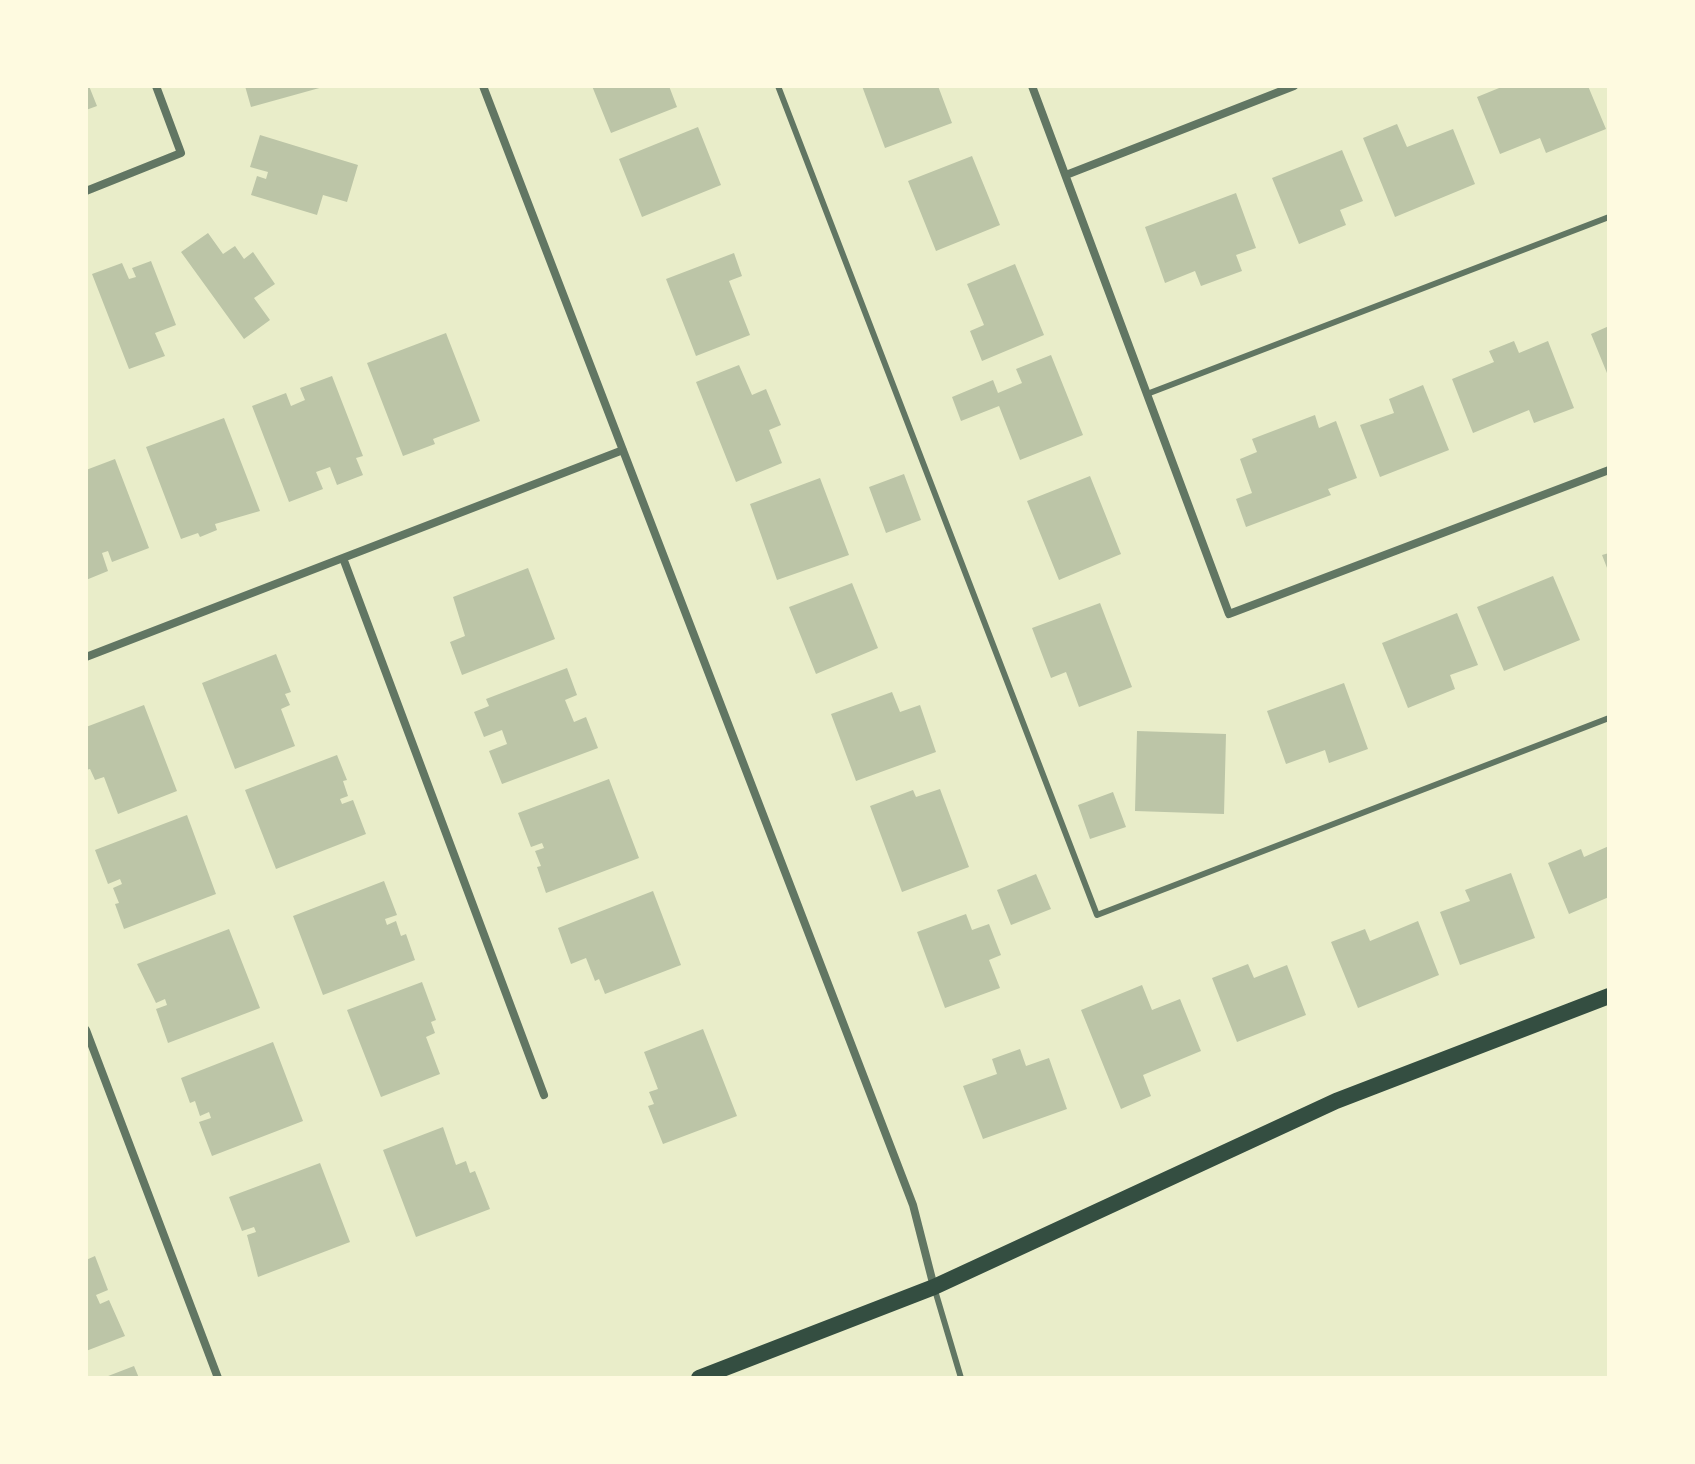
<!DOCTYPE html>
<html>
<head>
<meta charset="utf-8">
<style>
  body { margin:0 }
  #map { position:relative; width:1695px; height:1464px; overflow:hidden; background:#e9edc9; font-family:Raleway,sans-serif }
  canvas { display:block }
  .frame { position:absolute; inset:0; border:88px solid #fefae0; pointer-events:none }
</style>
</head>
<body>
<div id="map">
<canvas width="1695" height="1464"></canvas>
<div class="frame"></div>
</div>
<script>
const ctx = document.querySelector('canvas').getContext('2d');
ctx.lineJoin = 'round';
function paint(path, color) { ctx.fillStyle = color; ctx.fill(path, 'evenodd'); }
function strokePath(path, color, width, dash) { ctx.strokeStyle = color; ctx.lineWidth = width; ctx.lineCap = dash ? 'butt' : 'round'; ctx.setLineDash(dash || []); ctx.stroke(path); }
paint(new Path2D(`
  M 86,86 L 89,86 L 97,106 L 86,110 Z
  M 245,86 L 323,86 L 323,87 L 251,107 Z
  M 592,86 L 669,86 L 677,107 L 611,133 Z
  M 862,86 L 938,86 L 952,123 L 885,148 Z
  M 1504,86 L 1588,86 L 1606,129 L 1546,153 L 1540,138 L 1500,154 L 1477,97 Z
  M 1397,124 L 1407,147 L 1453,129 L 1475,184 L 1395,217 L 1363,138 Z
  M 698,127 L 721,185 L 642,217 L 619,159 Z
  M 260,135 L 358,165 L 347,202 L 323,195 L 317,215 L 251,195 L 257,176 L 266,179 L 268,172 L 250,167 Z
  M 1342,150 L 1363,201 L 1340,210 L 1346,225 L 1299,244 L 1272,178 Z
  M 972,156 L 1000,225 L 936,251 L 908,181 Z
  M 1236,193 L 1256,248 L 1236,255 L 1242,271 L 1201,286 L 1195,271 L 1165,283 L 1145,227 Z
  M 208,233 L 223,254 L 235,246 L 244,259 L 253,252 L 275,284 L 254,298 L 270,320 L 244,339 L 181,252 Z
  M 734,253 L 742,276 L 729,281 L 750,335 L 696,356 L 666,279 Z
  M 151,261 L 176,325 L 155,333 L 165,356 L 129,369 L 92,274 L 122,263 L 129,279 L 136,277 L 132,268 Z
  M 1015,264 L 1044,335 L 982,361 L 970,331 L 984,325 L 967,284 Z
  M 1609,326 L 1609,378 L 1591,334 Z
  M 446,333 L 480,421 L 433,439 L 435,444 L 403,456 L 367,363 Z
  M 1514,341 L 1519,353 L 1548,341 L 1574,408 L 1534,423 L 1529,410 L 1473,433 L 1452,379 L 1494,362 L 1489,351 Z
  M 1051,355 L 1083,435 L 1020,460 L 999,406 L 961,421 L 952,397 L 993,380 L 998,393 L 1022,383 L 1016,369 Z
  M 739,365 L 752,395 L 766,389 L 781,425 L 769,430 L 782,463 L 736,482 L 696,382 Z
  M 332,376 L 363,456 L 356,458 L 363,475 L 337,485 L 330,467 L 316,472 L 323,489 L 289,502 L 252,406 L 286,393 L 291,406 L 305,400 L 300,388 Z
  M 1423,385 L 1449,450 L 1380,477 L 1360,425 L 1394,413 L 1389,399 Z
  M 1315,415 L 1319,428 L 1336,421 L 1357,478 L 1328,489 L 1331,495 L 1246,527 L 1236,499 L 1252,493 L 1240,459 L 1257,452 L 1252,439 Z
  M 224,418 L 260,511 L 215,524 L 217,530 L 200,537 L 198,533 L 181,539 L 146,447 Z
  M 115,459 L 149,548 L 112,562 L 108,551 L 102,553 L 108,571 L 86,580 L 86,470 Z
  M 904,474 L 921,520 L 886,533 L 869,487 Z
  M 1090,476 L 1121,554 L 1059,580 L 1027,501 Z
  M 820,478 L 849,555 L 777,580 L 750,504 Z
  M 1609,553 L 1609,573 L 1602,555 Z
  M 528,568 L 555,639 L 462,675 L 450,642 L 465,636 L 453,597 Z
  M 1553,576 L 1580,640 L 1504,671 L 1477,607 Z
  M 852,583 L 878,648 L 816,674 L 789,607 Z
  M 1100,603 L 1132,687 L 1079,707 L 1066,672 L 1051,678 L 1032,628 Z
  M 1457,613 L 1478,665 L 1450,675 L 1455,689 L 1408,708 L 1382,643 Z
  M 276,654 L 291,692 L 285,694 L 290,705 L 281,709 L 295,746 L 235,769 L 202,683 Z
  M 567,668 L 577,695 L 565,700 L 574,722 L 586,717 L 598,748 L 502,784 L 489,751 L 507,744 L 502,730 L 484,737 L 474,712 L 489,706 L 486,699 Z
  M 1344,683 L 1368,749 L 1329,763 L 1325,750 L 1286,764 L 1267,711 Z
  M 892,692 L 900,712 L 920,705 L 936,752 L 856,781 L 831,714 Z
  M 144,705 L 177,791 L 118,814 L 104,777 L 95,780 L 90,769 L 86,770 L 86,727 Z
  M 1137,731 L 1226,734 L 1224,814 L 1135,811 Z
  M 337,755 L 347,780 L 343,781 L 348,796 L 340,799 L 342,804 L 353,800 L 366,834 L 276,869 L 245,790 Z
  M 609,779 L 639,858 L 546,893 L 537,867 L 541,866 L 535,851 L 544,848 L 542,843 L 531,847 L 518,813 Z
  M 940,789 L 969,867 L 902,892 L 870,806 L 913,790 L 916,797 Z
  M 1113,792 L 1126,827 L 1090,839 L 1078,805 Z
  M 187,815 L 216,894 L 124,929 L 115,904 L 119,903 L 113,888 L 122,884 L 120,879 L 108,884 L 95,850 Z
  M 1609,846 L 1609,897 L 1569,914 L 1548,863 L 1581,849 L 1584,857 Z
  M 1511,873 L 1535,938 L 1460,965 L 1440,912 L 1470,901 L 1465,890 Z
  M 1036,874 L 1051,909 L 1011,925 L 997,890 Z
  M 384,881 L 397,915 L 385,919 L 387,925 L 396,921 L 401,936 L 406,934 L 415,960 L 323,995 L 293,916 Z
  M 653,891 L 681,965 L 605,994 L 599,979 L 595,981 L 586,958 L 571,964 L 558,928 Z
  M 966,914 L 972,930 L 989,924 L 1001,955 L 989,960 L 1000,988 L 945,1008 L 917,932 Z
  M 1418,921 L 1439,975 L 1358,1008 L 1331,942 L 1365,929 L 1370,941 Z
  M 229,929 L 260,1008 L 168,1043 L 156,1009 L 167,1005 L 165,999 L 156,1003 L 137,964 Z
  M 1248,964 L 1254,978 L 1287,965 L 1306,1015 L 1237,1042 L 1212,978 Z
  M 422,982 L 436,1020 L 431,1022 L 435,1033 L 426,1037 L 440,1074 L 381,1097 L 347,1010 Z
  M 1142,985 L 1152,1010 L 1180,999 L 1201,1051 L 1143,1075 L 1151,1096 L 1121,1109 L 1081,1010 Z
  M 703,1029 L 737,1116 L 663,1144 L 648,1106 L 654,1104 L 649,1092 L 658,1089 L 644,1052 Z
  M 273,1042 L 303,1121 L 212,1156 L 199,1122 L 211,1118 L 209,1112 L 200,1116 L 195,1101 L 190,1103 L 181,1078 Z
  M 1020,1049 L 1026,1066 L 1049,1058 L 1067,1109 L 983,1139 L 963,1086 L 997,1074 L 992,1059 Z
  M 443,1127 L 456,1165 L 466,1161 L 470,1173 L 475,1171 L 490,1209 L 416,1237 L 383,1150 Z
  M 320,1163 L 350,1242 L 258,1277 L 247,1235 L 256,1232 L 254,1227 L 242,1231 L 229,1197 Z
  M 95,1256 L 108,1290 L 96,1295 L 100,1304 L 109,1300 L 125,1336 L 86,1351 L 86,1260 Z
  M 134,1366 L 139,1378 L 103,1378 Z`), '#bcc5a7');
strokePath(new Path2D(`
  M 778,86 L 1097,915 L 1609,718
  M 1147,394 L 1609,217
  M 934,1287 L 961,1378`), '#617663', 6);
strokePath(new Path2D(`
  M 483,86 L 913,1205 L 934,1287
  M 1032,86 L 1229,614 L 1609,470
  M 1066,175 L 1294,86
  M 86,191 L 181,153 L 156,86
  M 343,558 L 544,1095
  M 86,657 L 623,450
  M 86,1030 L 218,1378`), '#617663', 8);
strokePath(new Path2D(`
  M 699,1378 L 934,1287 L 1336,1101 L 1609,996`), '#344e41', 16);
</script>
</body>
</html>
